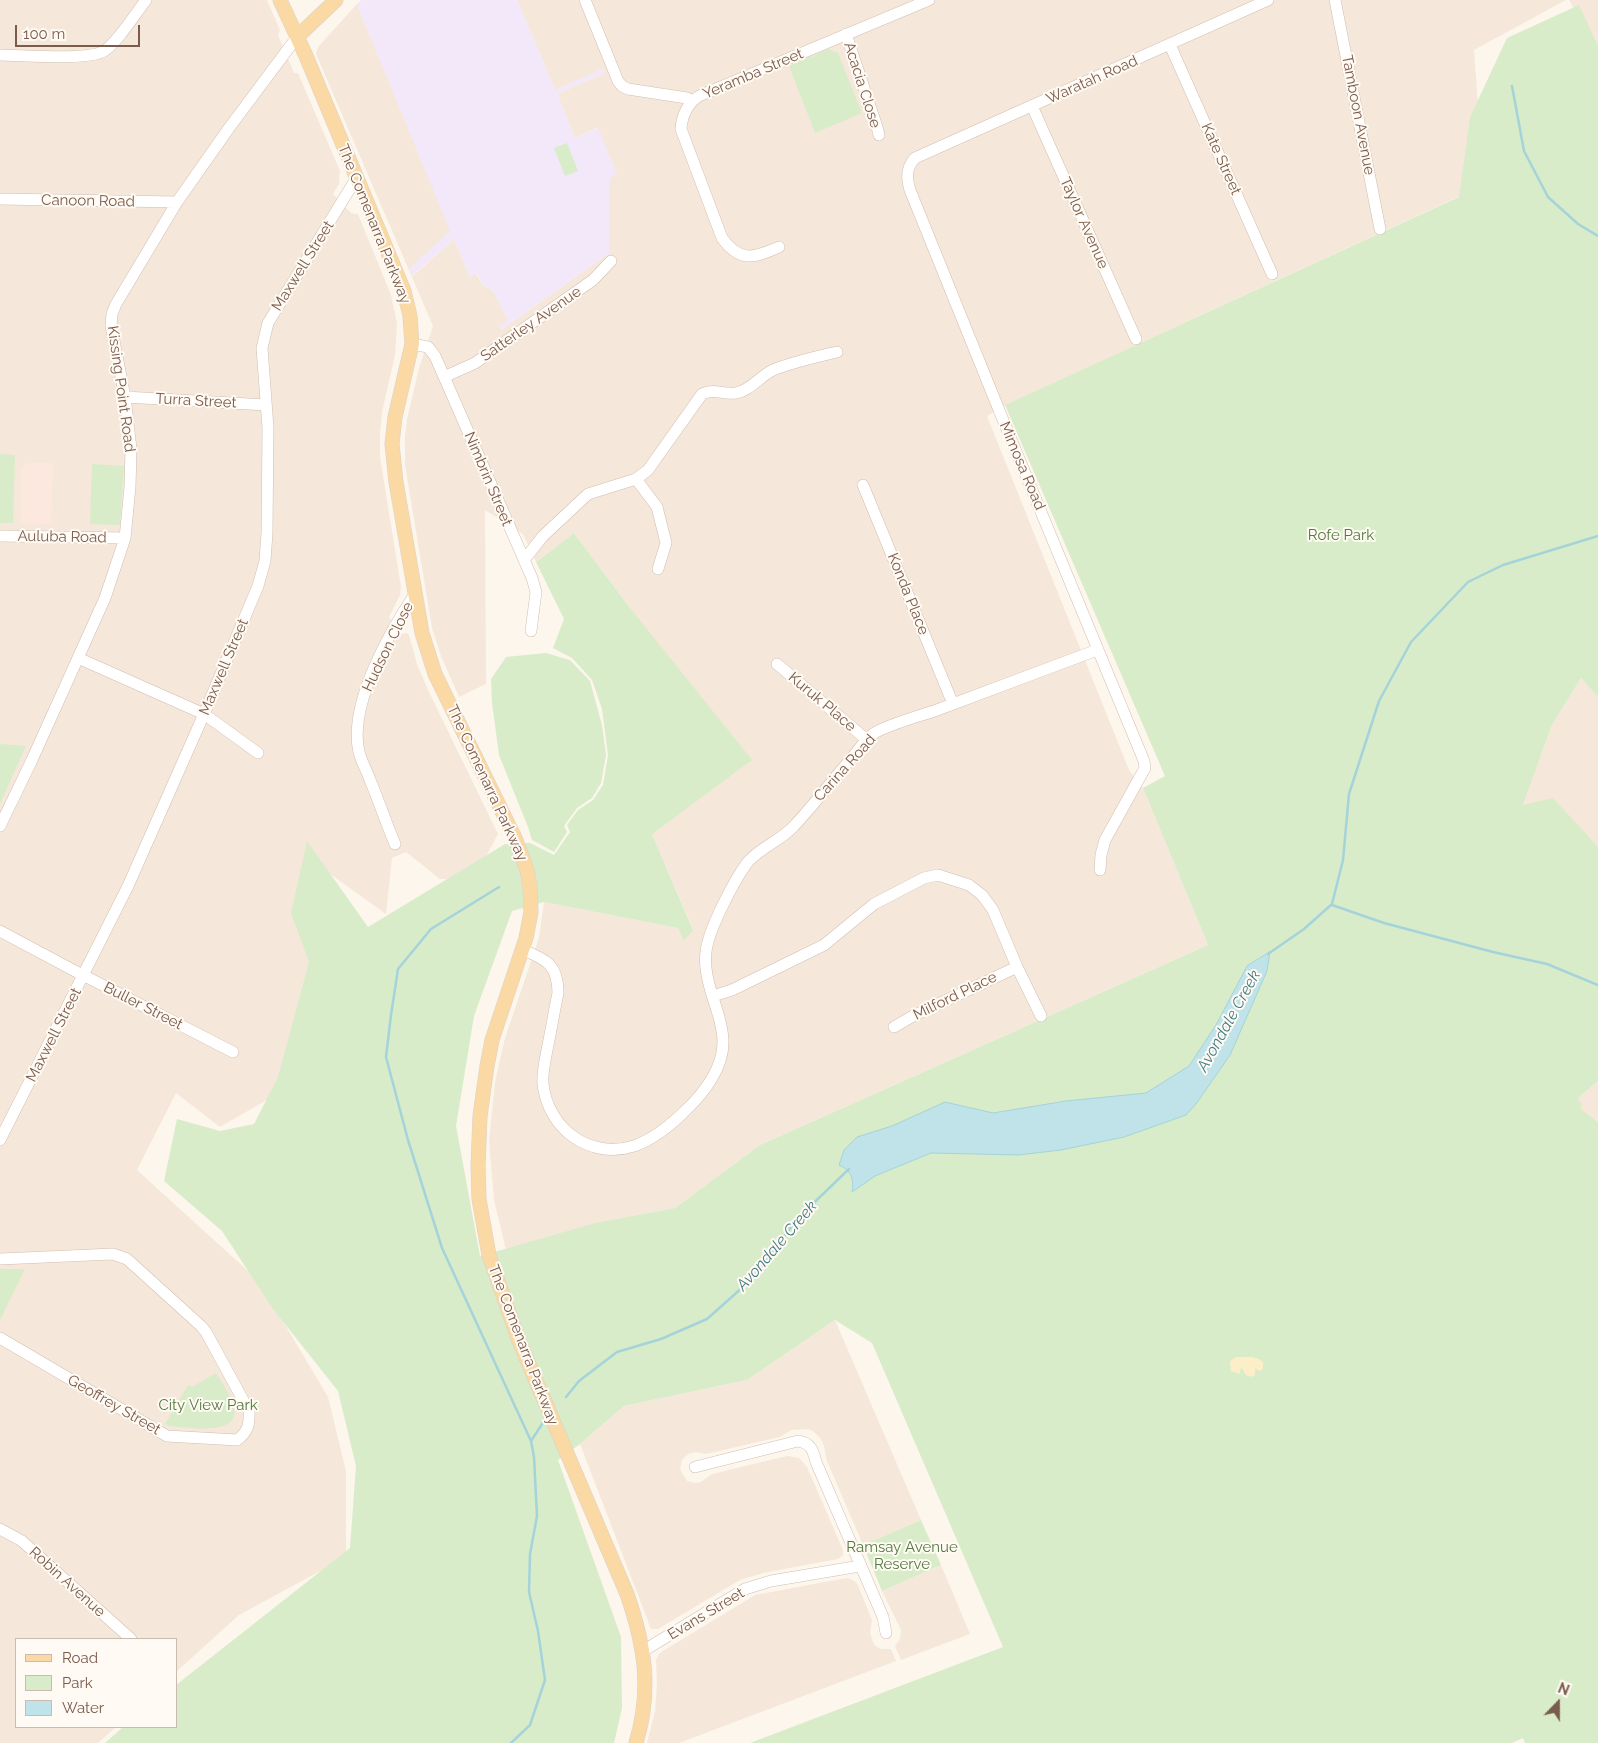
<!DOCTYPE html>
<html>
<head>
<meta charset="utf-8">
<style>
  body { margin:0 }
  #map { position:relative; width:1598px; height:1743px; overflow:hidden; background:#fdf6ec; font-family:Raleway,sans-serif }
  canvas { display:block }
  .legend { position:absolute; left:15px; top:1638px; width:162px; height:90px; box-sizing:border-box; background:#fffaf3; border:1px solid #cabbb1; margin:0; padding:6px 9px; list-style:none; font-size:15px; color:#7a5c4d }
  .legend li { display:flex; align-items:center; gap:10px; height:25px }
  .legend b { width:25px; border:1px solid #cabbb1 }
  .north { position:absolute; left:1533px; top:1678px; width:50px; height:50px; -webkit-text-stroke:4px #fffaf3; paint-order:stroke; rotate:22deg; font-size:14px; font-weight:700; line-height:20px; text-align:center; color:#7a5c4d }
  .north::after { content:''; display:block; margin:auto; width:18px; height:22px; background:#7a5c4d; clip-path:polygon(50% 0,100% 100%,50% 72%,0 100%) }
  .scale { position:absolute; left:15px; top:25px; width:125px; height:22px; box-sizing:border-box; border:2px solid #7a5c4d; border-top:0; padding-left:6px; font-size:15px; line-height:18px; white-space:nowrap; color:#7a5c4d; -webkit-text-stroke:4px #fffaf3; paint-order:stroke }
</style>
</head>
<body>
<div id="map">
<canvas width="1598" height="1743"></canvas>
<ul class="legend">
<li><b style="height:6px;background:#fbd9a5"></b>Road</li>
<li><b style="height:14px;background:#d8ecc9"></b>Park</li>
<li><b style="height:14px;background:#bfe3e8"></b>Water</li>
</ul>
<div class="north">N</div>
<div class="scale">100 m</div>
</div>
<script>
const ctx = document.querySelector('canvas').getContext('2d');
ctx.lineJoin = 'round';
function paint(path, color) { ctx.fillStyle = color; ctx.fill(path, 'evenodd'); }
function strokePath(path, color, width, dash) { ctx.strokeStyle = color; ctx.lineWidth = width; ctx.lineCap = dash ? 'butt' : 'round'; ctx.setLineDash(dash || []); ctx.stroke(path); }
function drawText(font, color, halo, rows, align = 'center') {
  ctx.font = font + ' Raleway,sans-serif'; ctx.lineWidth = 4; ctx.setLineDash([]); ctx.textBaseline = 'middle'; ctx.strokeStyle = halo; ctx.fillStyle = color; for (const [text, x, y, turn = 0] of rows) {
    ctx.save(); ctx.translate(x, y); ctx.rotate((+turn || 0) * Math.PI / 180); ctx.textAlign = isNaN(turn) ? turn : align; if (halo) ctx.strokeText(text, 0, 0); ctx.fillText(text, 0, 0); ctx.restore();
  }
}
paint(new Path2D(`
  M 0,0 L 267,0 L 280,30 L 278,35 L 294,73 L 298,73 L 340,171 L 339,184 L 333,194 L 351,213 L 358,214 L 391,295 L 397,323 L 395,355 L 382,412 L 380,434 L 380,457 L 401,587 L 400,595 L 389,617 L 402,634 L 407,633 L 409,635 L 417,664 L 429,692 L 498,834 L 474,879 L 440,879 L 406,852 L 392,858 L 386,914 L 326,871 L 377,1036 L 220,1127 L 176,1093 L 137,1170 L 259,1281 L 328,1397 L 346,1471 L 346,1557 L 239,1615 L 176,1672 L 176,1639 L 16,1639 L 16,1727 L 116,1727 L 98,1743 L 0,1743 Z
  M 517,0 L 1566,0 L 1474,50 L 1484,185 L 1010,403 L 987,416 L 1129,770 L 1143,788 L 1208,945 L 760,1145 L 675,1208 L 599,1222 L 507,1254 L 494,1200 L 489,1141 L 495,1082 L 505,1038 L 539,938 L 544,902 L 678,928 L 684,940 L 693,929 L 652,834 L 630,608 L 574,533 L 536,562 L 523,534 L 485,510 L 486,684 L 459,697 L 441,656 L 432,628 L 405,465 L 405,436 L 407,419 L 419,368 L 433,326 L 316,54 L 318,47 L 357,4 L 451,231 L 410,269 L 413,276 L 454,239 L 470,277 L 476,273 L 481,283 L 494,292 L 508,320 L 501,330 L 609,253 L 609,179 L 597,128 L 575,138 L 557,94 L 605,73 L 604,69 L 555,90 Z
  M 1569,0 L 1598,0 L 1598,49 L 1581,22 Z
  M 1581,678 L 1598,697 L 1598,847 L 1523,805 L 1552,725 Z
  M 1598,1081 L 1598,1122 L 1580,1108 L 1578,1098 Z
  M 835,1320 L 921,1520 L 863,1545 L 827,1461 L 824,1446 L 821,1439 L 813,1431 L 807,1429 L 791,1430 L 780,1437 L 706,1454 L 696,1452 L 688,1454 L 682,1460 L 680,1469 L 687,1481 L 695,1483 L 701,1482 L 712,1474 L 787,1456 L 799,1458 L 807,1467 L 843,1550 L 843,1555 L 838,1559 L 763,1573 L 740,1580 L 658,1629 L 651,1629 L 580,1444 L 624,1406 L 747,1380 Z
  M 941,1565 L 970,1634 L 901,1660 L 895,1646 L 900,1639 L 901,1630 L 882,1591 Z
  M 846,1578 L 851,1579 L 857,1583 L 872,1620 L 870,1633 L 874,1645 L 881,1649 L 891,1649 L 896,1661 L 679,1743 L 647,1743 L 655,1711 L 657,1685 L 656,1660 L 659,1654 L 663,1651 L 755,1595 Z`), '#f5e8da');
paint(new Path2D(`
  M 31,463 L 53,463 L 51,524 L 21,523 L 22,470 L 24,466 Z`), '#fde8e0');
paint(new Path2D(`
  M 361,0 L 517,0 L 555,90 L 604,68 L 605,73 L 557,94 L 575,138 L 598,128 L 617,174 L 609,179 L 609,253 L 501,330 L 499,326 L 508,320 L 494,292 L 481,283 L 477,273 L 470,277 L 454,239 L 412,276 L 409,269 L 450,231 L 357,4 Z`), '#f3e8fa');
paint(new Path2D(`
  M 1579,5 L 1598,46 L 1598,697 L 1581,678 L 1552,725 L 1523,805 L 1553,798 L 1598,847 L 1598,1081 L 1578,1098 L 1582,1105 L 1580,1108 L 1598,1122 L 1598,1743 L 1525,1743 L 1523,1738 L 1512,1743 L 750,1743 L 1003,1647 L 872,1343 L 835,1320 L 747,1380 L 624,1406 L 580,1444 L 558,1460 L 621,1637 L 622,1708 L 614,1743 L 105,1743 L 123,1727 L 176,1727 L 176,1685 L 350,1548 L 356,1466 L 338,1391 L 273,1309 L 222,1231 L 164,1181 L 177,1119 L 220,1131 L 254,1124 L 278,1077 L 309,962 L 291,913 L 307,841 L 368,927 L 505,844 L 530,843 L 554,855 L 570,832 L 567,825 L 578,810 L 593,800 L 603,785 L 608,755 L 602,709 L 592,680 L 572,658 L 553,648 L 564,619 L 536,562 L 574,533 L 630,608 L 752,760 L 652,834 L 693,930 L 684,941 L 678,928 L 544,902 L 512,911 L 474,1016 L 456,1126 L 480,1256 L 599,1222 L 675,1208 L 760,1145 L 1208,945 L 1143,788 L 1165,776 L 1005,405 L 1459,197 L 1470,117 L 1507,38 Z
  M 828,49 L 838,53 L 862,113 L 815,133 L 789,66 Z
  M 567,143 L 578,171 L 565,176 L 554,148 Z
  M 0,454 L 15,455 L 13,523 L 0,523 Z
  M 92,464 L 124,466 L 120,525 L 90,524 Z
  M 546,653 L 570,660 L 590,681 L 602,725 L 606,755 L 601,783 L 592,798 L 577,808 L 564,826 L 567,832 L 554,852 L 532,840 L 528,827 L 499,755 L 492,703 L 491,679 L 506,657 Z
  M 0,744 L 26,746 L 0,804 Z
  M 0,1269 L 25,1269 L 0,1320 Z
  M 216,1373 C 222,1383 230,1394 233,1404 C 245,1438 186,1427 169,1426 L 165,1424 L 188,1385 L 192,1387 Z
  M 921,1520 L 941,1565 L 882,1591 L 863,1545 Z`), '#d8ecc9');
paint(new Path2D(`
  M 1238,1357 L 1252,1357 L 1259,1359 L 1263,1362 L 1263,1369 L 1260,1371 L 1255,1368 L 1255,1375 L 1251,1377 L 1246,1375 L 1241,1367 L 1240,1374 L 1231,1371 L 1230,1362 L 1234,1358 Z`), '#fcefc7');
const water = new Path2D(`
  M 1270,952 L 1267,971 L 1230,1055 L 1196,1104 L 1186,1115 L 1124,1137 L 1061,1150 L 1018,1155 L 931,1153 L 875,1176 L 852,1192 C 854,1179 852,1171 839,1165 L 844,1150 L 857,1137 L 892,1126 L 945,1102 L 993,1113 L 1066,1101 L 1146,1093 L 1189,1066 L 1216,1025 L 1247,966 Z`);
paint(water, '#bfe3e8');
strokePath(water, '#a5d3da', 1);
strokePath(new Path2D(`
  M 1512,86 L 1524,151 L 1548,197 L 1578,224 L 1598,236
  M 499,887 L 431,929 L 398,969 L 391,1015 L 386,1057 L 408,1140 L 442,1248 L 531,1441
  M 1332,905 L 1384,923 L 1493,952 L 1547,964 L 1598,985
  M 1268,954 L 1304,929 L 1332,904 L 1343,860 L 1349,794 L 1379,701 L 1411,642 L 1468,582 L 1503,565 L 1598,536
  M 566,1397 L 579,1381 L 617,1352 L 661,1339 L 707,1319 L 753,1278 L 797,1219 L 849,1169
  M 511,1743 L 530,1725 L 545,1680 L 538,1631 L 529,1592 L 530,1554 L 537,1516 L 534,1457 L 531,1441 L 546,1418`), '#a5d3da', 2.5);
const minor = new Path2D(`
  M 585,0 L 618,81 L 622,86 L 628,89 L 687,98 L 692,101
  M 1335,0 L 1380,229
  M 846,34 L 877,127 L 879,135
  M 1170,45 L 1272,274
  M 0,55 C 22,55 88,61 104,51 C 118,42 135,14 146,0
  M 1032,106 L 1136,339
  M 0,199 L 177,202
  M 779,247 C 754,258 740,263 722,238 L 681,129 C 682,115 687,104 699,96 L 929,0
  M 412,344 L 428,347 L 435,356 L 532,578 L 536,592 L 531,631
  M 444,377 L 475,363 L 539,318 L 593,280 L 611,261
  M 125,397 L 266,405
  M 636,479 L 657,507 L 666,543 L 658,569
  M 863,485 L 953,704
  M 0,536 L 125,538
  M 524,560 L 543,536 L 588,494 L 636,479 L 648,470 L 702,394 C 715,388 723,395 736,393 C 750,391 760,376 773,370 C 793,362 816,357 837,352
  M 78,658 L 204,714 L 258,753
  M 777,664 L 867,740
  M 0,826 L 31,762 L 105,598 L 125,538 L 130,487 L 131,449 L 125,397 L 111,326 L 112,314 L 116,304 L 177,202 L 229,128 L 297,37
  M 395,844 C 386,823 379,801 370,780 C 367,771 361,761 359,752 C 348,705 390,631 415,594
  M 1100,870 L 1101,855 L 1105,840 L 1145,768 L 1144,761 L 1001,415 L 910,190 C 906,178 906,168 915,158 L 1268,0
  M 0,931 L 73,970 L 233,1052
  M 523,950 C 546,959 558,965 558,993 C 554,1012 551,1031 547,1050 C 545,1061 542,1073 543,1084 C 548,1129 590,1160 634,1146 C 654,1139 672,1124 686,1110 C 704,1093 723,1068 723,1043 C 723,1027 717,1010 712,995 C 708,981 704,967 706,952 C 708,930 734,881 747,863 C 759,848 780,841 793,827 C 813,806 831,782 850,760 C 857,752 864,741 873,734 C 886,725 920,716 937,710 C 990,690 1044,670 1097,650
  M 713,996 L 732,990 L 824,945 L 874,904 L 924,878 L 938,875 L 969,885 L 982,895 L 993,910 L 1017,967 L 1041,1016
  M 894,1027 L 913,1016 L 1017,967
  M 0,1140 L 128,886 L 204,714 L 258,586 L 265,561 L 267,533 L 268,428 L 262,348 L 268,323 L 357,177
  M 0,1259 L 113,1254 L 127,1259 L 201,1326 L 206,1332 L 249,1411 C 250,1424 248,1432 237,1440 L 167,1436 L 0,1338
  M 695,1467 L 798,1441 C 811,1443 813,1450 816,1462 L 883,1617 L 886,1633
  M 0,1529 L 22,1541 L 131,1639
  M 643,1651 L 745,1589 L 771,1581 L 860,1566`);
const major = new Path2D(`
  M 280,0 L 306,56 L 404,291 L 410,316 L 412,344 L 395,417 L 392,444 L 396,482 L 422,633 L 435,674 L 515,838 L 527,870 L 530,887 L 531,912 L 526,938 L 492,1040 L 487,1066 L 480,1116 L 478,1166 L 479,1199 L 489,1255 L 519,1341 L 627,1594 C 645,1646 652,1690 636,1743
  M 297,37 L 336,0`);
strokePath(minor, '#d1beb0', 12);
strokePath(major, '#dad1cd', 15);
strokePath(minor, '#fff', 11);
strokePath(major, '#fbd9a5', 14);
drawText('15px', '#7a5c4d', '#fffaf3', [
  ["Yeramba Street",753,74,-23],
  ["Waratah Road",1092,80,-24],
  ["Acacia Close",862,85,72],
  ["Tamboon Avenue",1358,115,79],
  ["Kate Street",1221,159,66],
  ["Canoon Road",88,201,1],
  ["Taylor Avenue",1084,223,66],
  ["The Comenarra Parkway",374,224,68],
  ["Maxwell Street",303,266,-58],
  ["Satterley Avenue",531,324,-35],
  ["Kissing Point Road",121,389,82],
  ["Turra Street",196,401,3],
  ["Mimosa Road",1022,466,67],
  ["Nimbrin Street",488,479,67],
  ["Auluba Road",62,537,1],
  ["Konda Place",908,594,68],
  ["Hudson Close",388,647,-64],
  ["Maxwell Street",224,667,-67],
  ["Kuruk Place",822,702,40],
  ["Carina Road",845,768,-48],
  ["The Comenarra Parkway",487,783,65],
  ["Milford Place",955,996,-26],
  ["Buller Street",143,1006,27],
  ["Maxwell Street",54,1035,-63],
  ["The Comenarra Parkway",523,1345,69],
  ["Geoffrey Street",114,1405,30],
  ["Robin Avenue",67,1582,42],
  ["Evans Street",706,1614,-31]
]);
drawText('15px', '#537a41', '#fffaf3', [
  ["Rofe Park",1341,535],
  ["City View Park",208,1405],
  ["Ramsay Avenue",902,1547],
  ["Reserve",902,1564]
]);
drawText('italic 16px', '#437c86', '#fffaf3', [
  ["Avondale Creek",1229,1021,-61],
  ["Avondale Creek",777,1246,-49]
]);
</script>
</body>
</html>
